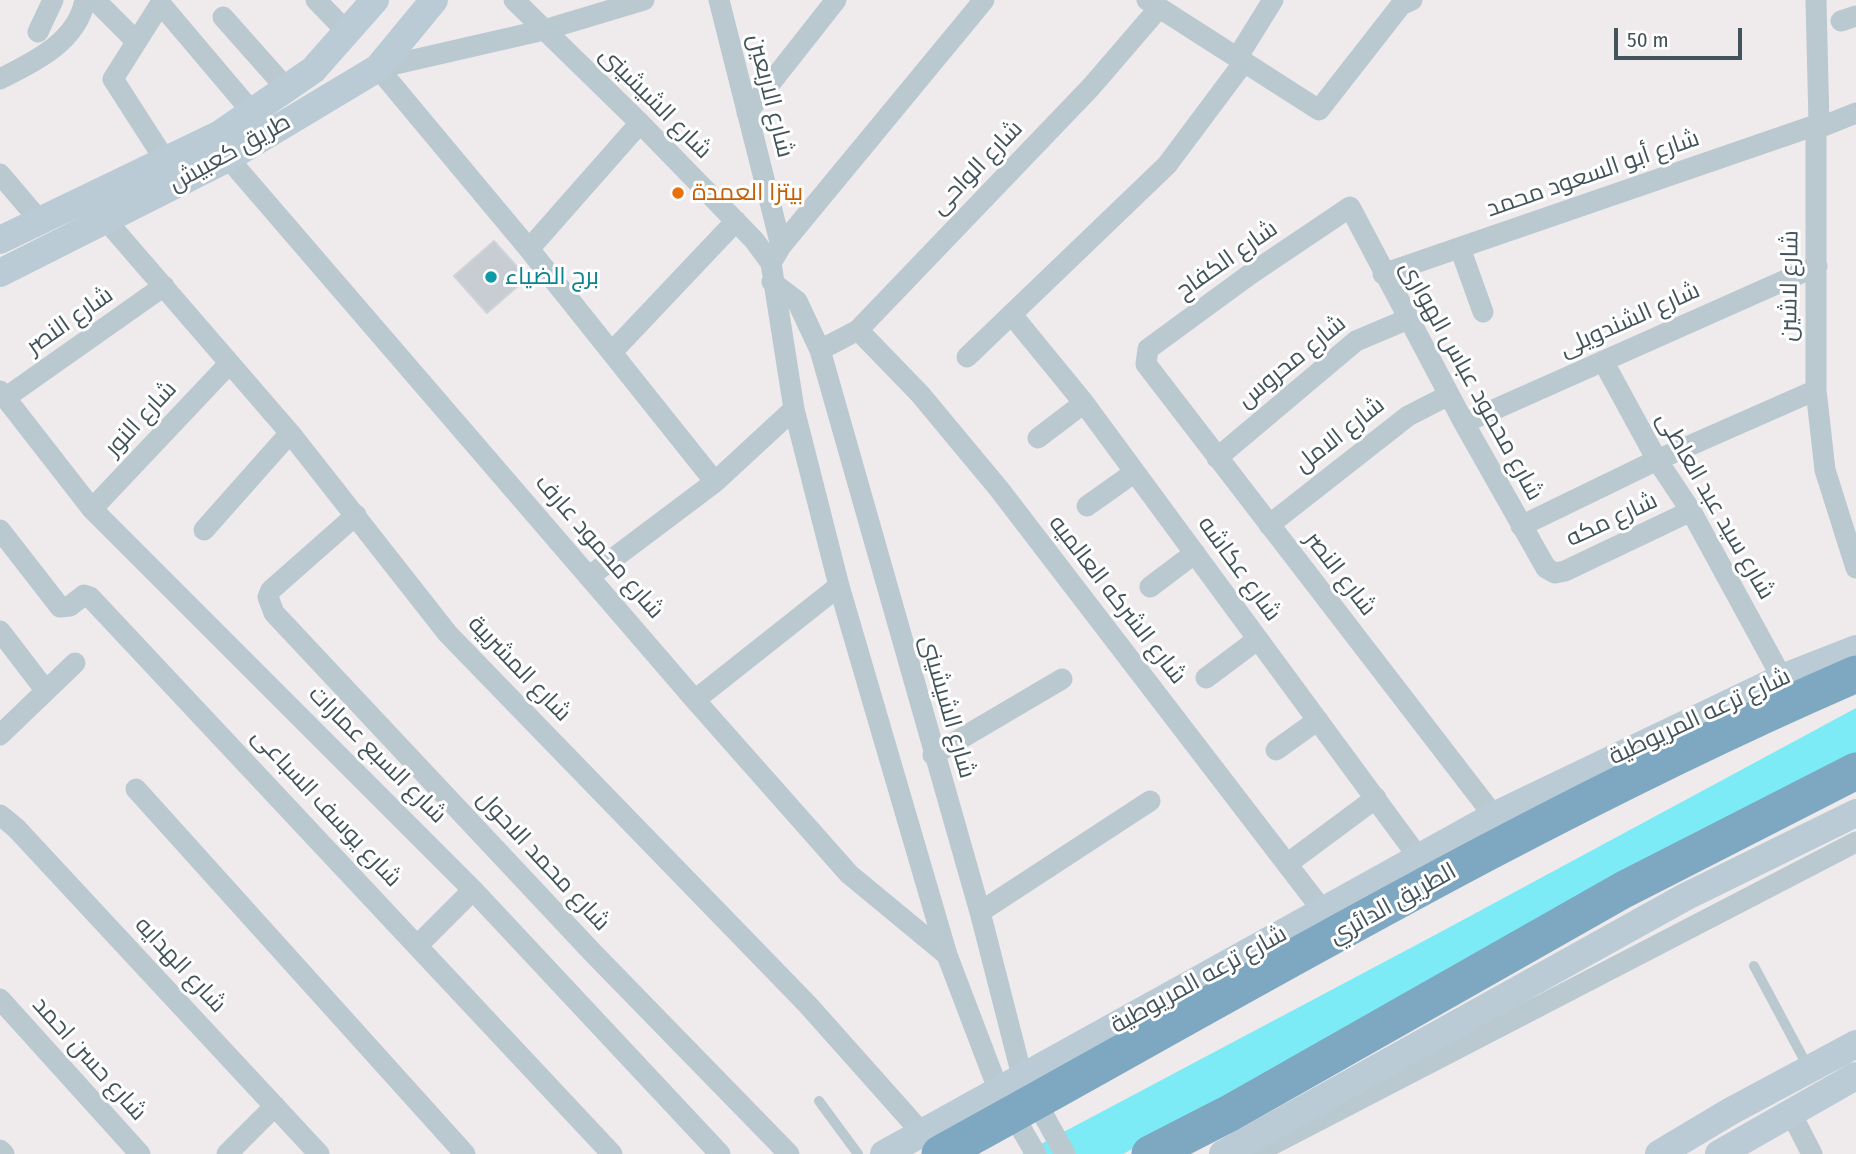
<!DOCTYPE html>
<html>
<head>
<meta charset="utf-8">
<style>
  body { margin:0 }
  #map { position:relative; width:1856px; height:1154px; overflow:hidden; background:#efebec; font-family:"Fira Sans Condensed",sans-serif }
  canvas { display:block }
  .scale { position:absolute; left:1614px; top:28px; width:128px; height:32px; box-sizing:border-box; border:4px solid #42535b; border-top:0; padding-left:9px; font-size:21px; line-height:24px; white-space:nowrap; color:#42535b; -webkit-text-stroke:5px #fff; paint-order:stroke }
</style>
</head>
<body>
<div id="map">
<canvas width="1856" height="1154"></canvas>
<div class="scale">50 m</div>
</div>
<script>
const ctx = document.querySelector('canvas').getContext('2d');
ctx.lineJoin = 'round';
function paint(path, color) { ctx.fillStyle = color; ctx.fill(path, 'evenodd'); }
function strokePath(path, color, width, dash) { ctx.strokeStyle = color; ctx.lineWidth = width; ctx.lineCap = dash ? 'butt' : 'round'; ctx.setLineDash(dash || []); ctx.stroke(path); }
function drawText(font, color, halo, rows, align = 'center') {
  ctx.font = font + ' "Fira Sans Condensed",Cairo,sans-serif'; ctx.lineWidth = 6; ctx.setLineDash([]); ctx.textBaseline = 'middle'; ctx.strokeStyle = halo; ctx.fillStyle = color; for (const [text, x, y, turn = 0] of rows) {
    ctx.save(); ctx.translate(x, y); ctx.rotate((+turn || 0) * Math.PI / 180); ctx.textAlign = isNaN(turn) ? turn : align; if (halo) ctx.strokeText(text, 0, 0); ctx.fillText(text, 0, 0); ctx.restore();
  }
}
paint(new Path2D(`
  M 1856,708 L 1856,757 L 1692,834 L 1255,1084 L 1123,1154 L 1022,1154 L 1435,935 Z`), '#7cebf5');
const building = new Path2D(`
  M 494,241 L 527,278 L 487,313 L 454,276 Z`);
paint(building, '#c7cdd2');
strokePath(building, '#cfd3d9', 2);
strokePath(new Path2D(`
  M 1754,966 L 1808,1067
  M 819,1101 L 858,1154`), '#bac9d0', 10);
strokePath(new Path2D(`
  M 95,0 L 135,40
  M 316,0 L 348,33
  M 514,0 L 640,123 L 754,240 L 771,263 L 794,409 L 839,586 L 947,955 L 998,1089 L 1036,1154
  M 644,0 L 544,30 L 378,68 L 529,249 L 715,482
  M 719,0 L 781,246
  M 1147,0 L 1319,110 L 1401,5 L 1412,0
  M 1816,0 L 1819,124 L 1816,129 L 1816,390 L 1825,470 L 1856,568
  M 223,17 L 286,88
  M 1841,21 L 1856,16
  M 38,32 L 53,0
  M 1237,58 L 1273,0
  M 0,79 C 34,62 77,42 85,0
  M 747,113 L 836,0
  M 1816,129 L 1856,113
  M 228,158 L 695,700 L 849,874 L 947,955
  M 165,160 L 113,79 L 159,6 L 164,8 L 252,112
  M 0,174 L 40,221
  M 105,219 L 290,433 L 448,634 L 808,1005 L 922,1133
  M 1460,248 L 1483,312
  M 529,249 L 640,123
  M 771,263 L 781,246 L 984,0
  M 1383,274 L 1819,124
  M 772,282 L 797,301 L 820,350 L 980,912 L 1022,1076 L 1065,1154
  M 1012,315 L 1084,403 L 1419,858
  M 858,330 L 920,394 L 999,489 L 1323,911
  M 820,350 L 858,330 L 1091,87 L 1159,8
  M 612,352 L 736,221
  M 967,357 L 1167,165 L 1244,62
  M 1603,361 L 1657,460 L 1691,511 L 1782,678
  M 0,391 L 92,509 L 473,890 L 720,1154
  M 5,398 L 164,286
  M 1464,423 L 1817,266
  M 1038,438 L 1084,403
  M 1217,458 L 1356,341 L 1408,319
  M 1087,506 L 1135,472
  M 92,509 L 228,365
  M 356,515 L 271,590 L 268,597 L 274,613 L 593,953 L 789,1154
  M 1269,525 L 1408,416 L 1449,395
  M 1521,526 L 1657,460 L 1816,390
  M 0,530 L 60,607 L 70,606 L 84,595 L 90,597 L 612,1154
  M 204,530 L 290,433
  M 590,576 L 715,482 L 794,409
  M 1150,587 L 1195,553
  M 0,631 L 46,691
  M 1206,678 L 1258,639
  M 695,700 L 839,586
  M 0,735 L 75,663
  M 1276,750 L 1318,720
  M 933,755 L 1062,679
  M 136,789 L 465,1154
  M 0,815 L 16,828 L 319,1154
  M 1494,816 L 1146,364 L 1148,349 L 1249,275 L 1350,207 L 1464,423 L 1546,568 L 1555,573 L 1565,571 L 1691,511
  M 1287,864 L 1376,798
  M 980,912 L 1150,801
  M 418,945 L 473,890
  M 0,999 L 140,1154
  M 1791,1113 L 1812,1154
  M 0,1150 L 4,1154
  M 227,1154 L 275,1106
  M 1254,1154 L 1856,842`), '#bac9d0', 21);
strokePath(new Path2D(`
  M 0,240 L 220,134 L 313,70 L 375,0
  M 0,273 L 228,158 L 378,68 L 434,0
  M 884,1154 L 1494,816 L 1782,678 L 1856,649
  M 1223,1154 L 1685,897 L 1856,813
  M 1659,1154 L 1731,1111 L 1856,1044
  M 1719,1154 L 1856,1076`), '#bacbd6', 28);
strokePath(new Path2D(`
  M 940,1154 C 1242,988 1539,811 1856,674
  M 1150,1154 L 1230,1113 L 1623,890 L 1856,771`), '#7ea7c1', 37);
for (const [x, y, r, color] of [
  [678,193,7,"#e8710a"],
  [491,277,7,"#0f9aa8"]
]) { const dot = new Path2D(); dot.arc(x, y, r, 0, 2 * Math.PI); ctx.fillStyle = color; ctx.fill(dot); strokePath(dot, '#fff', 2.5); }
drawText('24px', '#42535b', '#fff', [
  ["شارع الاربعين",770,96,76],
  ["شارع الشيشينى",655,103,45],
  ["طريق كعبيش",230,153,-29],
  ["شارع الواحى",977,168,-46],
  ["شارع أبو السعود محمد",1593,174,-19],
  ["شارع الكفاح",1227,260,-35],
  ["شارع لاشين",1790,286,-89],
  ["شارع الشندويلى",1630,320,-24],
  ["شارع النصر",70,321,-35],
  ["شارع محروس",1292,362,-39],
  ["شارع محمود عباس الهوارى",1471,381,61],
  ["شارع النور",141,419,-47],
  ["شارع الامل",1340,435,-38],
  ["شارع سيد عبد العاطى",1715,506,60],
  ["شارع مكه",1612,520,-25],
  ["شارع محمود عارف",599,547,49],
  ["شارع عكاشه",1239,569,54],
  ["شارع النصر",1340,574,52],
  ["شارع الشركه العالميه",1117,600,52],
  ["شارع المشربية",519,669,46],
  ["شارع الشيشينى",947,707,74],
  ["شارع ترعه المريوطية",1700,717,-25],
  ["شارع السبع عمارات",377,755,45],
  ["شارع يوسف السباعى",326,808,47],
  ["شارع محمد الاحول",543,861,47],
  ["الطريق الدائري",1393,904,-29],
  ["شارع الهدايه",180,965,47],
  ["شارع ترعه المريوطية",1199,980,-29],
  ["شارع حسن احمد",89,1059,48]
]);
drawText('24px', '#c56008', '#fff', [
  ["بيتزا العمدة",692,193]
], 'left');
drawText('24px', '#0d838f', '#fff', [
  ["برج الضياء",505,277]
], 'left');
</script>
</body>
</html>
